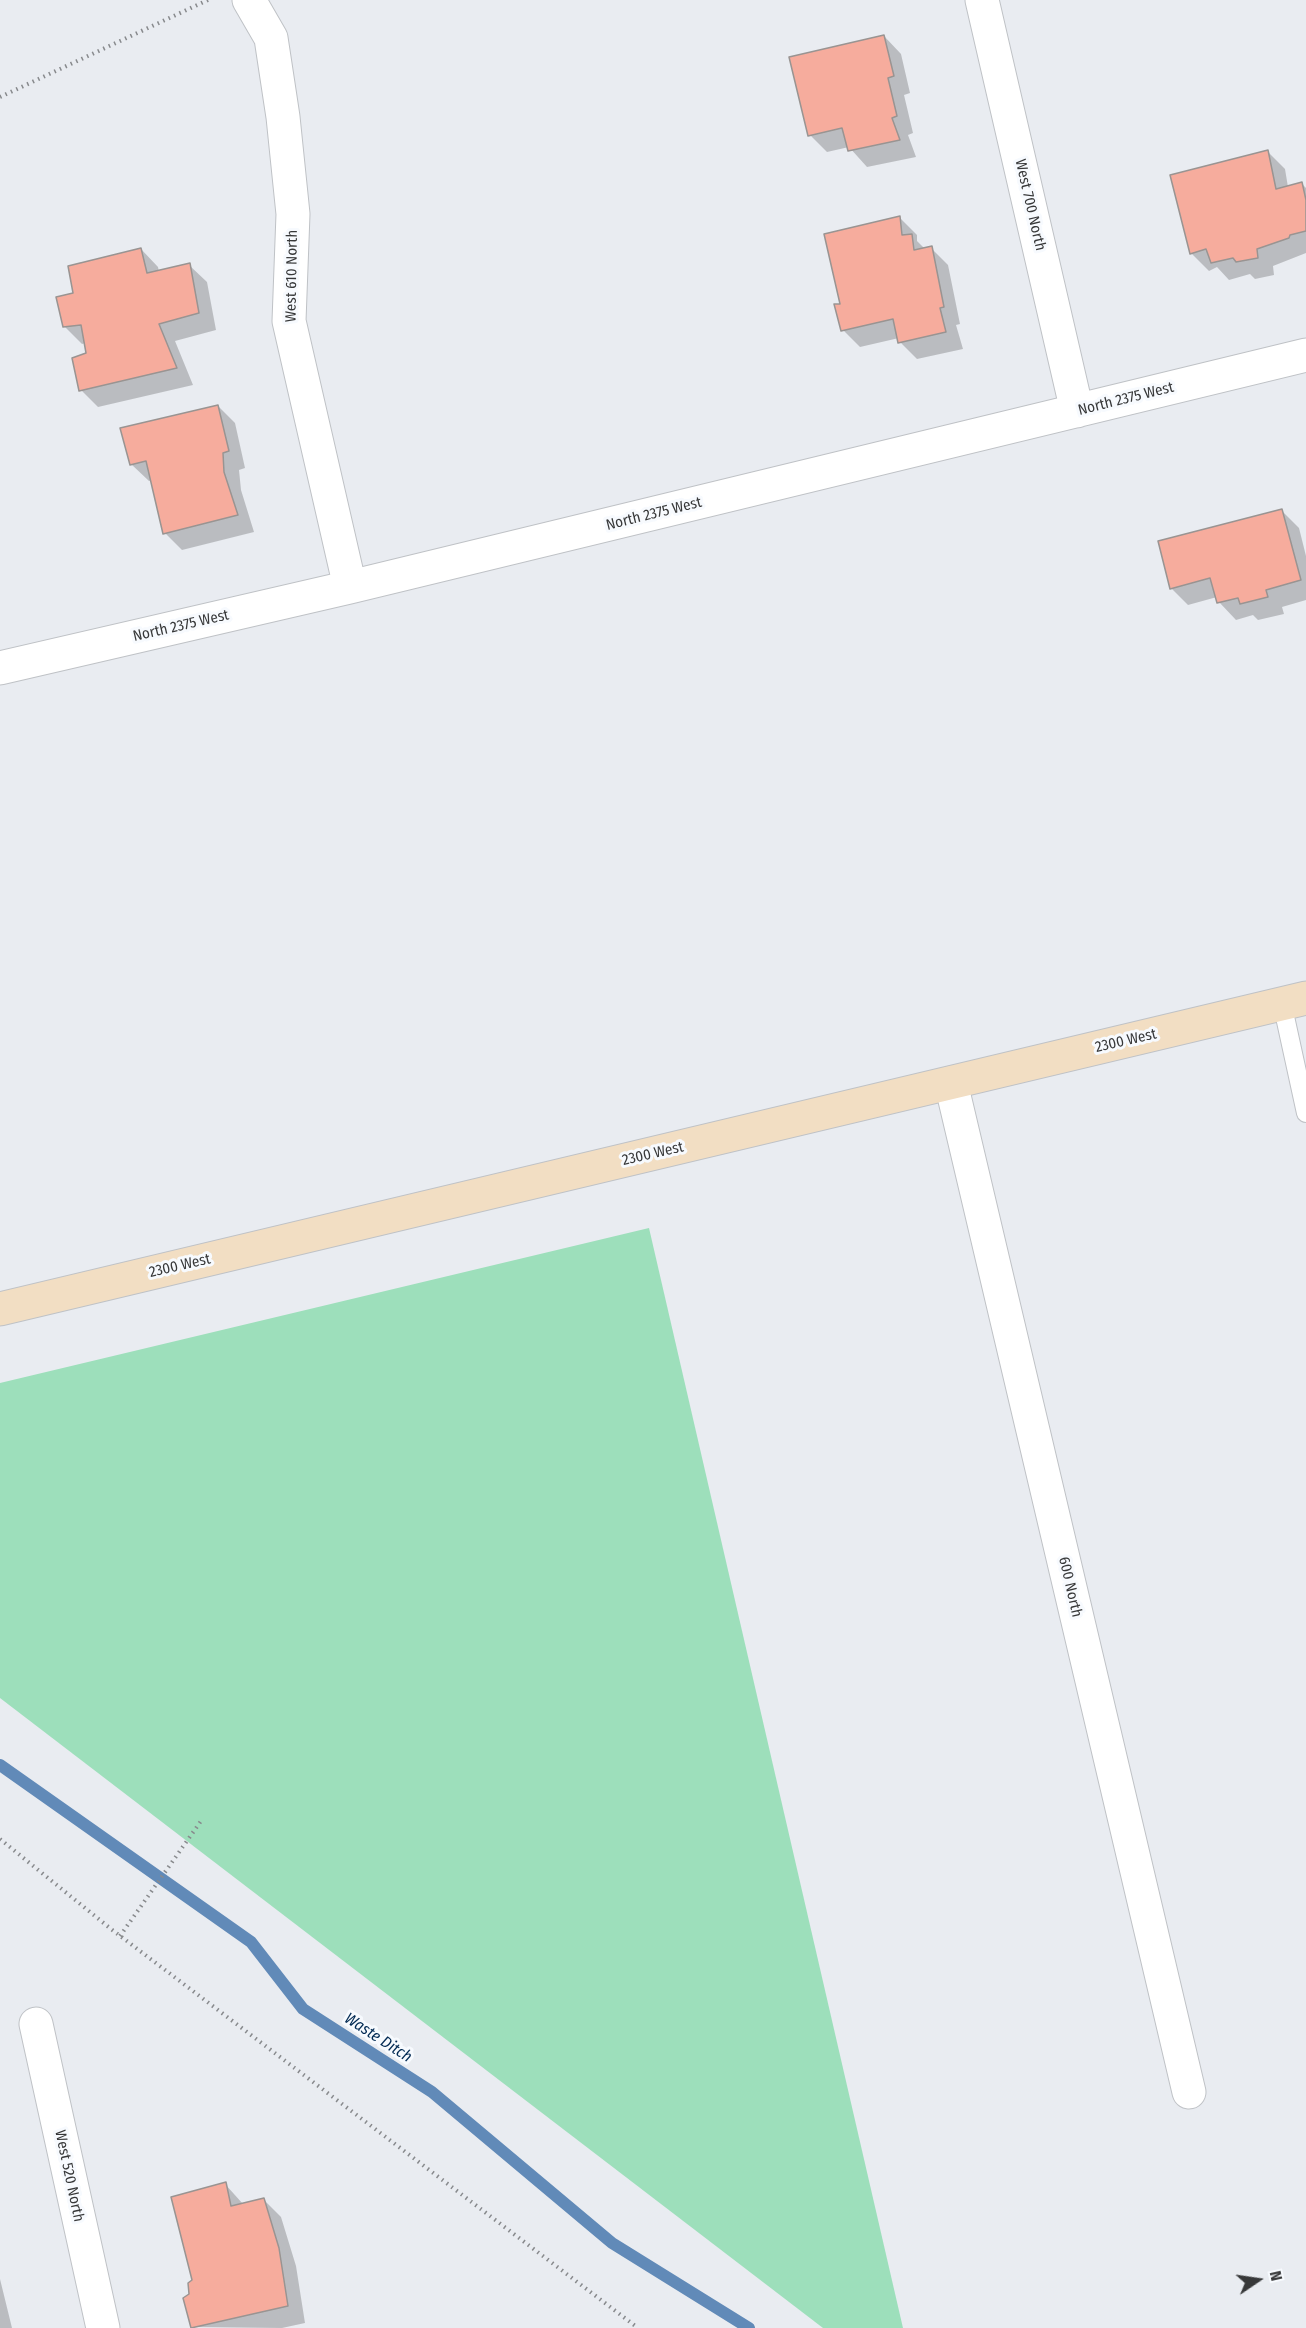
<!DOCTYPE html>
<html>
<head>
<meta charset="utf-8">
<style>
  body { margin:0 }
  #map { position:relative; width:1306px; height:2328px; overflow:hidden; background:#e9ecf1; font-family:"Fira Sans Condensed",sans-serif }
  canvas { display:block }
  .north { position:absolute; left:1228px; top:2250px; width:60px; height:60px; -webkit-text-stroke:4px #f7fafe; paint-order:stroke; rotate:77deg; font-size:16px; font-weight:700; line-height:24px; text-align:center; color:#373839 }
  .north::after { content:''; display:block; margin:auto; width:21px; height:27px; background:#373839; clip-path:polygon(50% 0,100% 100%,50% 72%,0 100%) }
</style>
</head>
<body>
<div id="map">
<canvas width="1306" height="2328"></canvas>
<div class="north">N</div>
</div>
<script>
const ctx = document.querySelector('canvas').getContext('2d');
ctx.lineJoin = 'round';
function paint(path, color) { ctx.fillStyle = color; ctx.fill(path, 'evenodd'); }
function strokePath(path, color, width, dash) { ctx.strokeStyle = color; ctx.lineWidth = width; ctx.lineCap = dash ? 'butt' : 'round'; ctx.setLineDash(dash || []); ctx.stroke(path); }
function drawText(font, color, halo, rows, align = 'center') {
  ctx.font = font + ' "Fira Sans Condensed",sans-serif'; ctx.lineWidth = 6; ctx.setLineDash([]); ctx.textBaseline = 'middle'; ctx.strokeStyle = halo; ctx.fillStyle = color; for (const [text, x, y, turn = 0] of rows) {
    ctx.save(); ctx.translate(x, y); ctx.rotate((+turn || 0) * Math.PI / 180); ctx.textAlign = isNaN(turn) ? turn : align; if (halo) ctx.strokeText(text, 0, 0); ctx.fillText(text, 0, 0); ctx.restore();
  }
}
paint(new Path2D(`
  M 649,1228 L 903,2328 L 823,2328 L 0,1698 L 0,1383 Z`), '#9ddfbb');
paint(new Path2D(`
  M 884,36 L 901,54 L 910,93 L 904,95 L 913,133 L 908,135 L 916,157 L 867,167 L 849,147 L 827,152 L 810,135 Z
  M 1268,152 L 1285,169 L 1288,187 L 1302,184 L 1306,188 L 1306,253 L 1273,266 L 1274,275 L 1255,279 L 1250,274 L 1229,280 L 1217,267 L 1209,271 L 1192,254 L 1172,176 Z
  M 900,218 L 917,235 L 917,241 L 925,249 L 931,248 L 948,265 L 960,324 L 956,325 L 963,349 L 917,359 L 900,342 L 899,338 L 860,347 L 843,330 L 842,305 Z
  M 141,249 L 158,267 L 159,272 L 189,265 L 207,282 L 216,330 L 175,341 L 193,385 L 98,407 L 81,390 L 88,354 L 86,343 L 82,344 L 65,327 L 75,295 Z
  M 218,406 L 235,423 L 245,468 L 239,470 L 241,490 L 254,532 L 182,550 L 165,533 L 152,480 L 149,481 L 131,464 Z
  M 1281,510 L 1299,528 L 1306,556 L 1306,600 L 1282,607 L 1284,614 L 1258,620 L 1253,615 L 1236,620 L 1219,602 L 1217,597 L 1188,605 L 1171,588 Z
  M 225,2184 L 243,2204 L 264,2200 L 281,2217 L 296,2266 L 305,2323 L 282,2328 L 193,2327 L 191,2295 Z
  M 0,2279 L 12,2328 L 0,2328 Z`), '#0003');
strokePath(new Path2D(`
  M 0,1765 L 251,1942 L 303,2009 L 432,2092 L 612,2243 L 749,2328`), '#618ab8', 12);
const building = new Path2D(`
  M 884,35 L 894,76 L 888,78 L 897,116 L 892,118 L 900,140 L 848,151 L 842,128 L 808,136 L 789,57 Z
  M 1268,150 L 1276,189 L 1302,182 L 1306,200 L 1306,231 L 1290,235 L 1289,238 L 1257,249 L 1258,258 L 1236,262 L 1233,258 L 1211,263 L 1206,249 L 1190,254 L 1170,175 Z
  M 900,216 L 902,235 L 912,234 L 914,250 L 932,246 L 944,307 L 940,308 L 946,332 L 898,343 L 893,319 L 841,331 L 834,304 L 840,304 L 824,234 Z
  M 141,248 L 147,273 L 190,263 L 199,313 L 159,324 L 177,368 L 79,391 L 72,358 L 86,353 L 81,325 L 63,327 L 56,297 L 73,293 L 68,266 Z
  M 218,405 L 229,451 L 223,453 L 224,472 L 238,515 L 163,534 L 146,461 L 130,465 L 120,428 Z
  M 1282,509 L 1301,580 L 1266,590 L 1268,597 L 1240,604 L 1238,598 L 1217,603 L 1210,578 L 1170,589 L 1158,541 Z
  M 226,2182 L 231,2206 L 264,2198 L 279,2248 L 288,2306 L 191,2328 L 183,2298 L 189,2294 L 188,2283 L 192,2280 L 171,2197 Z`);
paint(building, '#f6ac9d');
strokePath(building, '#999492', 1.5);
const lane = new Path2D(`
  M 1282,1003 L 1306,1113`);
const street = new Path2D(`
  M 249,0 L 271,38 L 283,117 L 293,214 L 289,321 L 350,587
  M 982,0 L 1077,411
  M 0,668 L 350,587 L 1306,355
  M 951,1083 L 1189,2092
  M 36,2024 L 103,2328`);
const secondary = new Path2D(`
  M 0,1309 L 1306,998`);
strokePath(lane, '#bfc2c6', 20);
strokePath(street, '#bfc2c6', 35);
strokePath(secondary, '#bfc2c6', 35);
strokePath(new Path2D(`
  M 0,97 L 208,0
  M 0,1839 L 111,1929 L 638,2328
  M 120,1936 L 201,1821`), '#888a8d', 4, [1.5, 4.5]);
strokePath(lane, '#fff', 18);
strokePath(street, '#fff', 33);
strokePath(secondary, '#f2dec3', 33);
drawText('15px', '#373839', '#f7fafe', [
  ["West 700 North",1030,205,77],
  ["West 610 North",292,276,-89],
  ["North 2375 West",1126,399,-14],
  ["North 2375 West",654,514,-14],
  ["North 2375 West",181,626,-13],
  ["2300 West",1126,1041,-13],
  ["2300 West",653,1154,-13],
  ["2300 West",180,1266,-13],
  ["600 North",1070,1587,77],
  ["West 520 North",69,2176,78]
]);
drawText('italic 16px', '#002952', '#f7fafe', [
  ["Waste Ditch",378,2038,33]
]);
</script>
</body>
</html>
